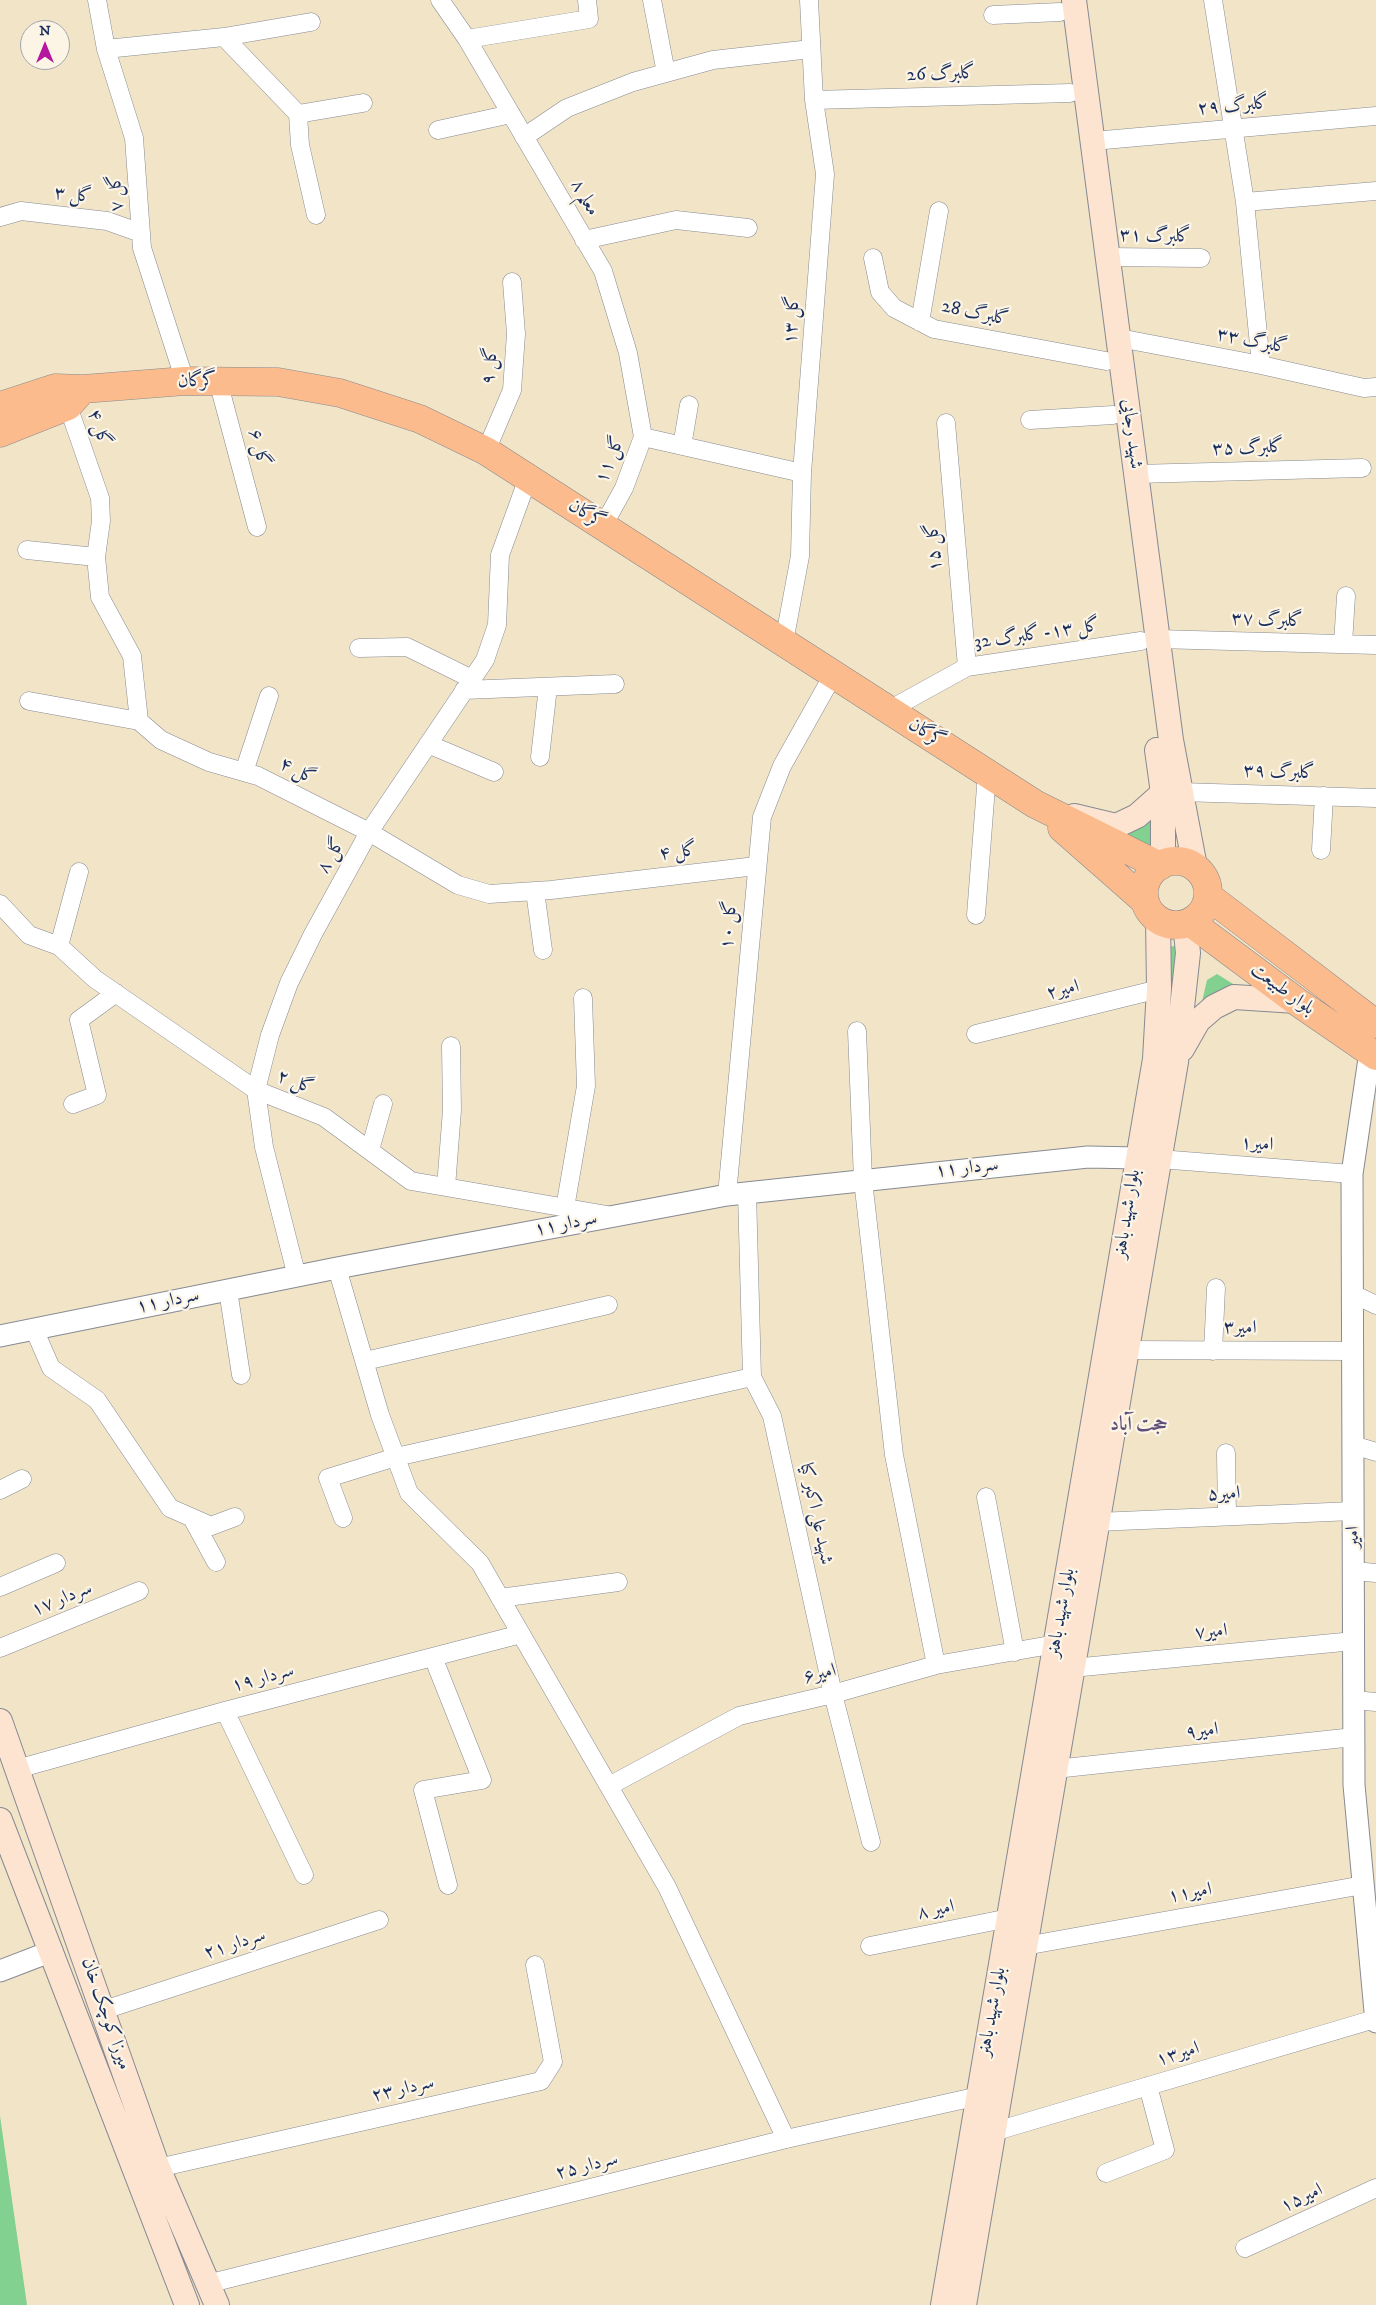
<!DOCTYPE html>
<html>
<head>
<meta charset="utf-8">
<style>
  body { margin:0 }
  #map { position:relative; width:1376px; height:2305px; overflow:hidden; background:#f2e4c7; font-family:"IM FELL DW Pica",serif }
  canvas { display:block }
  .north { position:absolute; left:20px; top:20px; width:50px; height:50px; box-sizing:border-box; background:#fcf5e5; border:1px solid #a2a6af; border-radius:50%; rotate:0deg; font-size:14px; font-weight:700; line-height:20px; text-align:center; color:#1b2f5e }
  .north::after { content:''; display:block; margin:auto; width:18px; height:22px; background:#b5179e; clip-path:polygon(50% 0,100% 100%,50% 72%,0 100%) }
</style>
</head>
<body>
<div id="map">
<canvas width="1376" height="2305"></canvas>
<div class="north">N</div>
</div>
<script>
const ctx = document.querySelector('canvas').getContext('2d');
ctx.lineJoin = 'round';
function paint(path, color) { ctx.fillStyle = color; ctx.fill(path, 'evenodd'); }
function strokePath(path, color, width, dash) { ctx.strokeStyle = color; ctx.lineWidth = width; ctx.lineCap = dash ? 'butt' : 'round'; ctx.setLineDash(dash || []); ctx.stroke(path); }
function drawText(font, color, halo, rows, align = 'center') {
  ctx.font = font + ' "IM FELL DW Pica",Amiri,serif'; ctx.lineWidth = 4.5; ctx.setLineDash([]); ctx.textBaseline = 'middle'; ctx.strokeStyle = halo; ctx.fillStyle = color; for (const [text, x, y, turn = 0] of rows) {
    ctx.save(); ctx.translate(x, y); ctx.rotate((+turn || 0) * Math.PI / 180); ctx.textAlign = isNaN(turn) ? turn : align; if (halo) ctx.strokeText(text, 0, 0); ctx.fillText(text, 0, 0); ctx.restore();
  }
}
paint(new Path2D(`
  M 1151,815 L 1158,850 L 1124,832 Z
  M 1168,946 L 1183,947 L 1170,1012 Z
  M 1217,974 L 1238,987 L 1201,1006 L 1207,980 Z
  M 0,2116 L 27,2305 L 0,2305 Z`), '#82d190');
const minor = new Path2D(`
  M 97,0 L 106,49 L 134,138 L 142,248 L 185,381
  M 440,0 L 467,39 L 603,271 L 628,353 L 643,437
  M 652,0 L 666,73
  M 1213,0 L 1245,202 L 1261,365
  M 993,15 L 1060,12
  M 224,37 L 311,22
  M 467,39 L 589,19 L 587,0
  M 106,49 L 224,37 L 298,114 L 300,145 L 316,215
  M 814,100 L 1070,93
  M 298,114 L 363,103
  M 438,130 L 511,114
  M 524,137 L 567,108 L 633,82 L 713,60 L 811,49
  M 1093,141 L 1376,116
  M 1245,202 L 1376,191
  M 0,217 L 21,211 L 107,221 L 141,233
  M 584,240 L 676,220 L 748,228
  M 1108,257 L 1201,258
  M 873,258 L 880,292 L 894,308 L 934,329 L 1106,361
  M 920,322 L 939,211
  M 1119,338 L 1261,365 L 1364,388 L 1376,387
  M 218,381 L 257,527
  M 68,406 L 100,498 L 101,521 L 96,557 L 100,597 L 132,656 L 139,721 L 161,740 L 209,762 L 258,776 L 369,832 L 458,885 L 489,894 L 551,890 L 756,866
  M 1030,420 L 1113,415
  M 946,423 L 967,667
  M 643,437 L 802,473
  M 682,446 L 689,405
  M 486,451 L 512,390 L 516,334 L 512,282
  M 1136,474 L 1362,468
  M 603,526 L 624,488 L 643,437
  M 27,550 L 96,557
  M 1157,639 L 1376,645
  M 784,642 L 800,556 L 802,473 L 825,174 L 814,100 L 809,0
  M 1343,644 L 1346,596
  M 359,648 L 407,647 L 472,679
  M 464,690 L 615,684
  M 29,701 L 139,721
  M 889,710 L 967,667 L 1141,641
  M 428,744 L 494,772
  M 540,757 L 548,687
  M 244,772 L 269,696
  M 1180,792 L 1376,798
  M 1321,850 L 1324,796
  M 535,891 L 543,950
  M 0,904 L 29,935 L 59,946 L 95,979 L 256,1090 L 324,1117 L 411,1181 L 607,1215
  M 976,915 L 987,774
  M 59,946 L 79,872
  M 857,1031 L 863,1180 L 894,1455 L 936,1665
  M 976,1034 L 1159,989
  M 73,1104 L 97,1095 L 79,1020 L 116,993
  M 370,1150 L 383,1104
  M 1159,1159 L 1352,1174
  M 446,1187 L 452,1110 L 451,1046
  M 747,1192 L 752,1377 L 772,1416 L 833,1694 L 871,1842
  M 727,1195 L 762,817 L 782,766 L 833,675
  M 565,1208 L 586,1086 L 583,998
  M 337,1268 L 380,1415 L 409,1493 L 480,1563 L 667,1887 L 786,2139
  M 297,1277 L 264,1147 L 256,1090 L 270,1035 L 289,983 L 313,934 L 369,832 L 485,660 L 497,625 L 500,555 L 528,478
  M 228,1290 L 241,1375
  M 1353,1294 L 1376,1305
  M 34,1329 L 51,1368 L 97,1400 L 170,1508 L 211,1526 L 235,1517
  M 1127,1350 L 1353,1351
  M 1213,1351 L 1216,1288
  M 365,1361 L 608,1305
  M 1353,1445 L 1376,1452
  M 1226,1453 L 1227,1516
  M 0,1490 L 22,1479
  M 986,1497 L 1015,1652
  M 192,1518 L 216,1562
  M 343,1518 L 328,1478 L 396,1457 L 752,1377
  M 1097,1522 L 1353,1511
  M 1354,1571 L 1376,1573
  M 0,1587 L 56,1563
  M 500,1598 L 618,1582
  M 0,1648 L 139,1591
  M 433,1657 L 482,1780 L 423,1790 L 448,1885
  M 1072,1668 L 1354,1641
  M 1354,1700 L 1376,1702
  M 225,1711 L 304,1875
  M 17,1769 L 225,1711 L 521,1634
  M 1055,1769 L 1354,1737
  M 609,1786 L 739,1716 L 833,1694 L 936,1665 L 1056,1644
  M 870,1946 L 1009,1918
  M 1025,1946 L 1363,1885
  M 104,2010 L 379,1920
  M 993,2132 L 1375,2019
  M 158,2168 L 541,2081 L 553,2062 L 535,1965
  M 1106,2173 L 1165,2150 L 1148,2086
  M 1245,2248 L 1376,2188
  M 207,2284 L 786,2139 L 979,2096`);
const tertiary = new Path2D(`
  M 1370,1052 L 1352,1174 L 1354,1785 L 1376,2022
  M 0,1336 L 337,1268 L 727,1195 L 1088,1157 L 1138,1158
  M 0,1971 L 52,1951`);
const secondary = new Path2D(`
  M 1074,0 L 1171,740 L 1195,867
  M 1157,750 L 1163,793 L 1163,864
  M 1074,816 L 1116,826 L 1137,816 L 1163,793
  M 1182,1049 L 1198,1021 L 1214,1007 L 1234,997 L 1296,1001
  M 0,1721 L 158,2168 L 217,2305
  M 0,1820 L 187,2305
  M 943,2305 L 1155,1059 L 1159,989 L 1158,919
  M 964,2305 L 1176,1062 L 1188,953 L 1185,923`);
const primary = new Path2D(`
  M 0,406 L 55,388 L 83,389 L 185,381 L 278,382 L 340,393 L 420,419 L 486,451 L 1035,804 L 1160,866
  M 0,433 L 68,406 L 83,389
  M 1062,828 L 1145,901
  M1144 893a32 32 0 1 1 64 0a32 32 0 1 1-64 0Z
  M 1208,896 L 1376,1024
  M 1190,922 L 1296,1001 L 1376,1056`);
strokePath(minor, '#868a92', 19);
strokePath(tertiary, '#868a92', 23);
strokePath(secondary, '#868a92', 26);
strokePath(primary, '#868a92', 29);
strokePath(minor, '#fff', 18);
strokePath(tertiary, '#fff', 21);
strokePath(secondary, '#fde4d1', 24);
strokePath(primary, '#fbbb8c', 28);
drawText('19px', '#1b2f5e', '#fcf5e5', [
  ["گلبرگ 26",941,75,-2],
  ["گلبرگ ۲۹",1233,107,-5],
  ["گل ۷",117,193,-94],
  ["گل ۳",73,196,6],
  ["معلم ۸",584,198,60],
  ["گلبرگ ۳۱",1155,237,1],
  ["گلبرگ 28",975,314,12],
  ["گل ۱۳",793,320,-86],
  ["گلبرگ ۳۳",1252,342,11],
  ["گل ۹",491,366,-84],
  ["گرگان",197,382,-1],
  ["گل ۴",98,428,71],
  ["شهید رجایی",1131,434,83],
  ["گل ۶",258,448,75],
  ["گلبرگ ۳۵",1248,449,-2],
  ["گل ۱۱",611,460,-68],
  ["گرگان",586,515,33],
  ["گل ۱۵",935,547,-95],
  ["گلبرگ ۳۷",1267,621,2],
  ["گل ۱۳- گلبرگ 32",1037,635,-8],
  ["گرگان",926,734,33],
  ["گل ۴",297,772,27],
  ["گلبرگ ۳۹",1279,773,2],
  ["گل ۴",678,853,-7],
  ["گل ۸",332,856,-61],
  ["گل ۱۰",730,925,-85],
  ["بلوار طبیعت",1282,990,36],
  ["امیر۲",1063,991,-14],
  ["گل ۲",295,1083,21],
  ["امیر۱",1257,1145,4],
  ["سردار ۱۱",967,1169,-6],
  ["بلوار شهید باهنر",1128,1214,-81],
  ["سردار ۱۱",566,1225,-11],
  ["سردار ۱۱",168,1302,-11],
  ["امیر۳",1240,1329],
  ["امیر۵",1224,1495,-3],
  ["شهید علی اکبر کیا",815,1514,78],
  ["امیر",1354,1537,-90],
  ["سردار ۱۷",62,1600,-22],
  ["بلوار شهید باهنر",1062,1613,-80],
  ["امیر۷",1211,1633,-5],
  ["امیر۶",820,1675,-14],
  ["سردار ۱۹",263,1679,-15],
  ["امیر۹",1202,1732,-6],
  ["امیر۱۱",1190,1894,-10],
  ["امیر ۸",936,1911,-11],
  ["سردار ۲۱",235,1945,-18],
  ["بلوار شهید باهنر",993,2012,-80],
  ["میرزا کوچک خان",105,2014,71],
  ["امیر۱۳",1178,2055,-17],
  ["سردار ۲۳",403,2090,-13],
  ["سردار ۲۵",587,2167,-14],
  ["امیر۱۵",1302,2199,-25]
]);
drawText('bold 20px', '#5e4e79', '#fcf5e5', [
  ["حجت آباد",1139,1426]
]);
</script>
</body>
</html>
